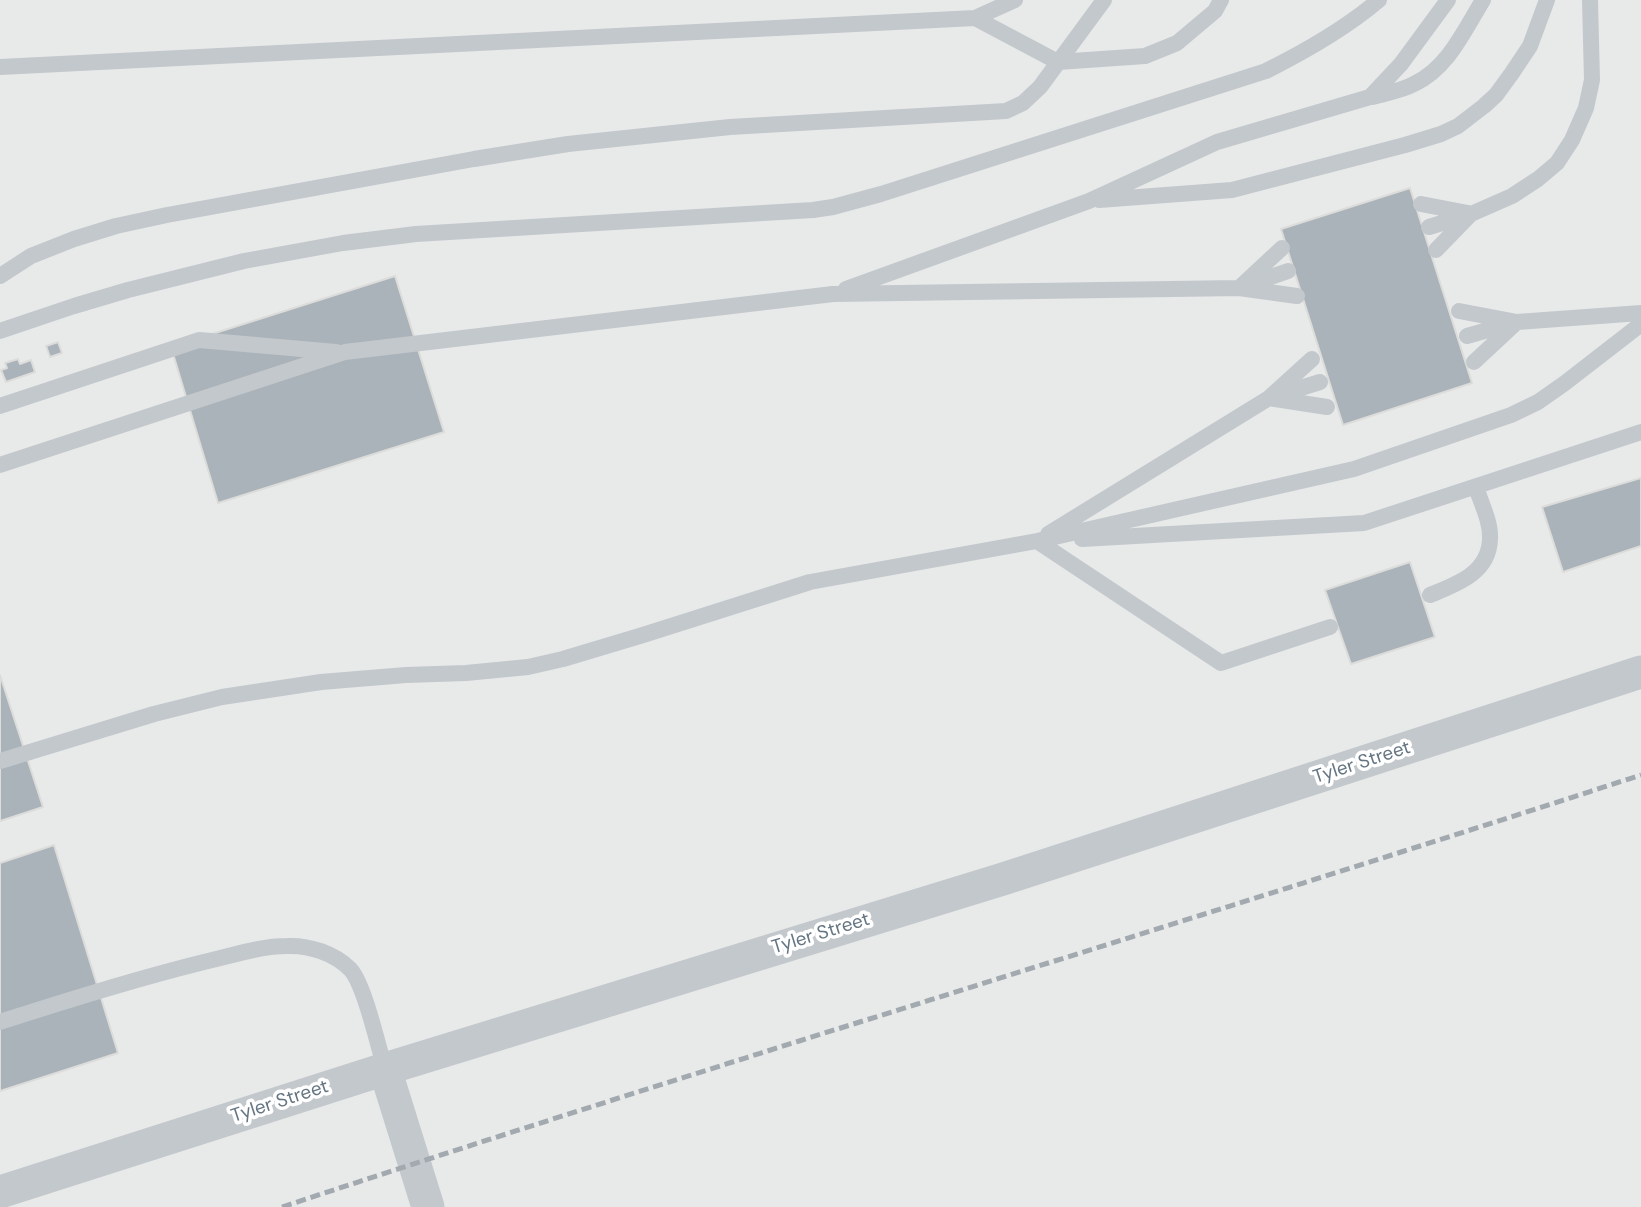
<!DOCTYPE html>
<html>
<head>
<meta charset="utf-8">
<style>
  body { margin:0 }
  canvas { display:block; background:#fafaf8 }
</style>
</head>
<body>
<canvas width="1641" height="1207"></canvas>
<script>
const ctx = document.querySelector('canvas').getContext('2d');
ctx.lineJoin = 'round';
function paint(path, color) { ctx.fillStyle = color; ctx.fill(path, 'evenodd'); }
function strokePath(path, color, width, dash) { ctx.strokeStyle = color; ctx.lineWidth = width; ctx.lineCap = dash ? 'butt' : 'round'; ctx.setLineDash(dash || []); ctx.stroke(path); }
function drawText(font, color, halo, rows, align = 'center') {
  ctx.font = font + ' "DM Sans",sans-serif'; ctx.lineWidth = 7; ctx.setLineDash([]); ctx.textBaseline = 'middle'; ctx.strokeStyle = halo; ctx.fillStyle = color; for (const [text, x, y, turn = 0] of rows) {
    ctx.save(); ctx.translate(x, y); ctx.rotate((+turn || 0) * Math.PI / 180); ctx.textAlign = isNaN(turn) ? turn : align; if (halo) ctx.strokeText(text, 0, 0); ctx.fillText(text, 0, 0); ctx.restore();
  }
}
paint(new Path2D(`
  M 0,0 L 1641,0 L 1641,1207 L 0,1207 Z`), '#e8e9e9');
const building = new Path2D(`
  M 1410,188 L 1472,383 L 1343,425 L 1281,229 Z
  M 395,276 L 444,432 L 218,503 L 171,347 Z
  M 58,342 L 62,353 L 50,357 L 46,346 Z
  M 18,359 L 20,364 L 31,360 L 35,372 L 6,382 L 1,370 L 7,368 L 5,363 Z
  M 1641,478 L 1641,546 L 1563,572 L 1542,507 Z
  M 1410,562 L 1435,637 L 1351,664 L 1325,590 Z
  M 0,675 L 43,807 L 0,821 Z
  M 54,845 L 118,1053 L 0,1091 L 0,863 Z`);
paint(building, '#aab3b9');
strokePath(building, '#dcdcda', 2);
strokePath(new Path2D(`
  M 975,18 L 1015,0
  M 0,67 L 975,18 L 1058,62 L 1145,56 L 1177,43 L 1215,11 L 1221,0
  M 1372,97 C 1386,93 1401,91 1414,84 C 1448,68 1464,31 1483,0
  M 1099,200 L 1232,190 L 1405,145 L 1441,134 L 1458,126 L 1484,106 L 1496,95 L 1512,73 L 1530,46 L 1547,0
  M 1421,204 L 1468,213
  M 1429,227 L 1471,214 L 1512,196 L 1538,179 L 1557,163 L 1572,140 L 1586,108 L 1592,80 L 1590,0
  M 1436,250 L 1469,216
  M 0,276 L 31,256 L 74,239 L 116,226 L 167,215 L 474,159 L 568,144 L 730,127 L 1006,111 L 1023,103 L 1040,87 L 1104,0
  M 1248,285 L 1288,271
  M 1239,288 L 1282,248
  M 846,289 L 1089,201 L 1217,142 L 1370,97 L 1401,64 L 1448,0
  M 1459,311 L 1517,322 L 1641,313
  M 0,331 L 74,306 L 128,290 L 244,261 L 343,243 L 416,234 L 813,210 L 833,207 L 881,194 L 1266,71 C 1306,51 1345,29 1379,0
  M 1467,336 L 1512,323
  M 1474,362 L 1517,322
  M 1275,396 L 1320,382
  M 1269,398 L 1327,407
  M 0,406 L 199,340 L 336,352
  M 0,465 L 345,352 L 833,294 L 1239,288 L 1297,296
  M 1048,534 L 1269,398 L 1312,359
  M 1082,539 L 1364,523 L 1641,432
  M 1037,541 L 1221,663 L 1330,627
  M 1430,595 C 1457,584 1489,573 1490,539 C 1491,522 1481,503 1476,487
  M 0,761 L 154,714 L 222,697 L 321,682 L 406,675 L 466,673 L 528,667 L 563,659 L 643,635 L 810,582 L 1037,541 L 1354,469 L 1511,415 L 1538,402 L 1565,383 L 1641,324
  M 0,1022 C 68,1000 135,979 204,962 C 231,956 259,946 287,946 C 309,945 334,953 350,969 C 364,983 378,1046 385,1069`), '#c3c8cc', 16);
strokePath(new Path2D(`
  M 385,1069 L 428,1207
  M 0,1192 L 385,1069 L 1003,879 L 1641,672`), '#c3c8cc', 33);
strokePath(new Path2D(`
  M 282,1207 C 733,1058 1189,922 1641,775`), '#a2aab0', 5, [10, 5]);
drawText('19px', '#657683', '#fff', [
  ["Tyler Street",1362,763,-18],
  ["Tyler Street",821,934,-17],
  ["Tyler Street",280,1102,-18]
]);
</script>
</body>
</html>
